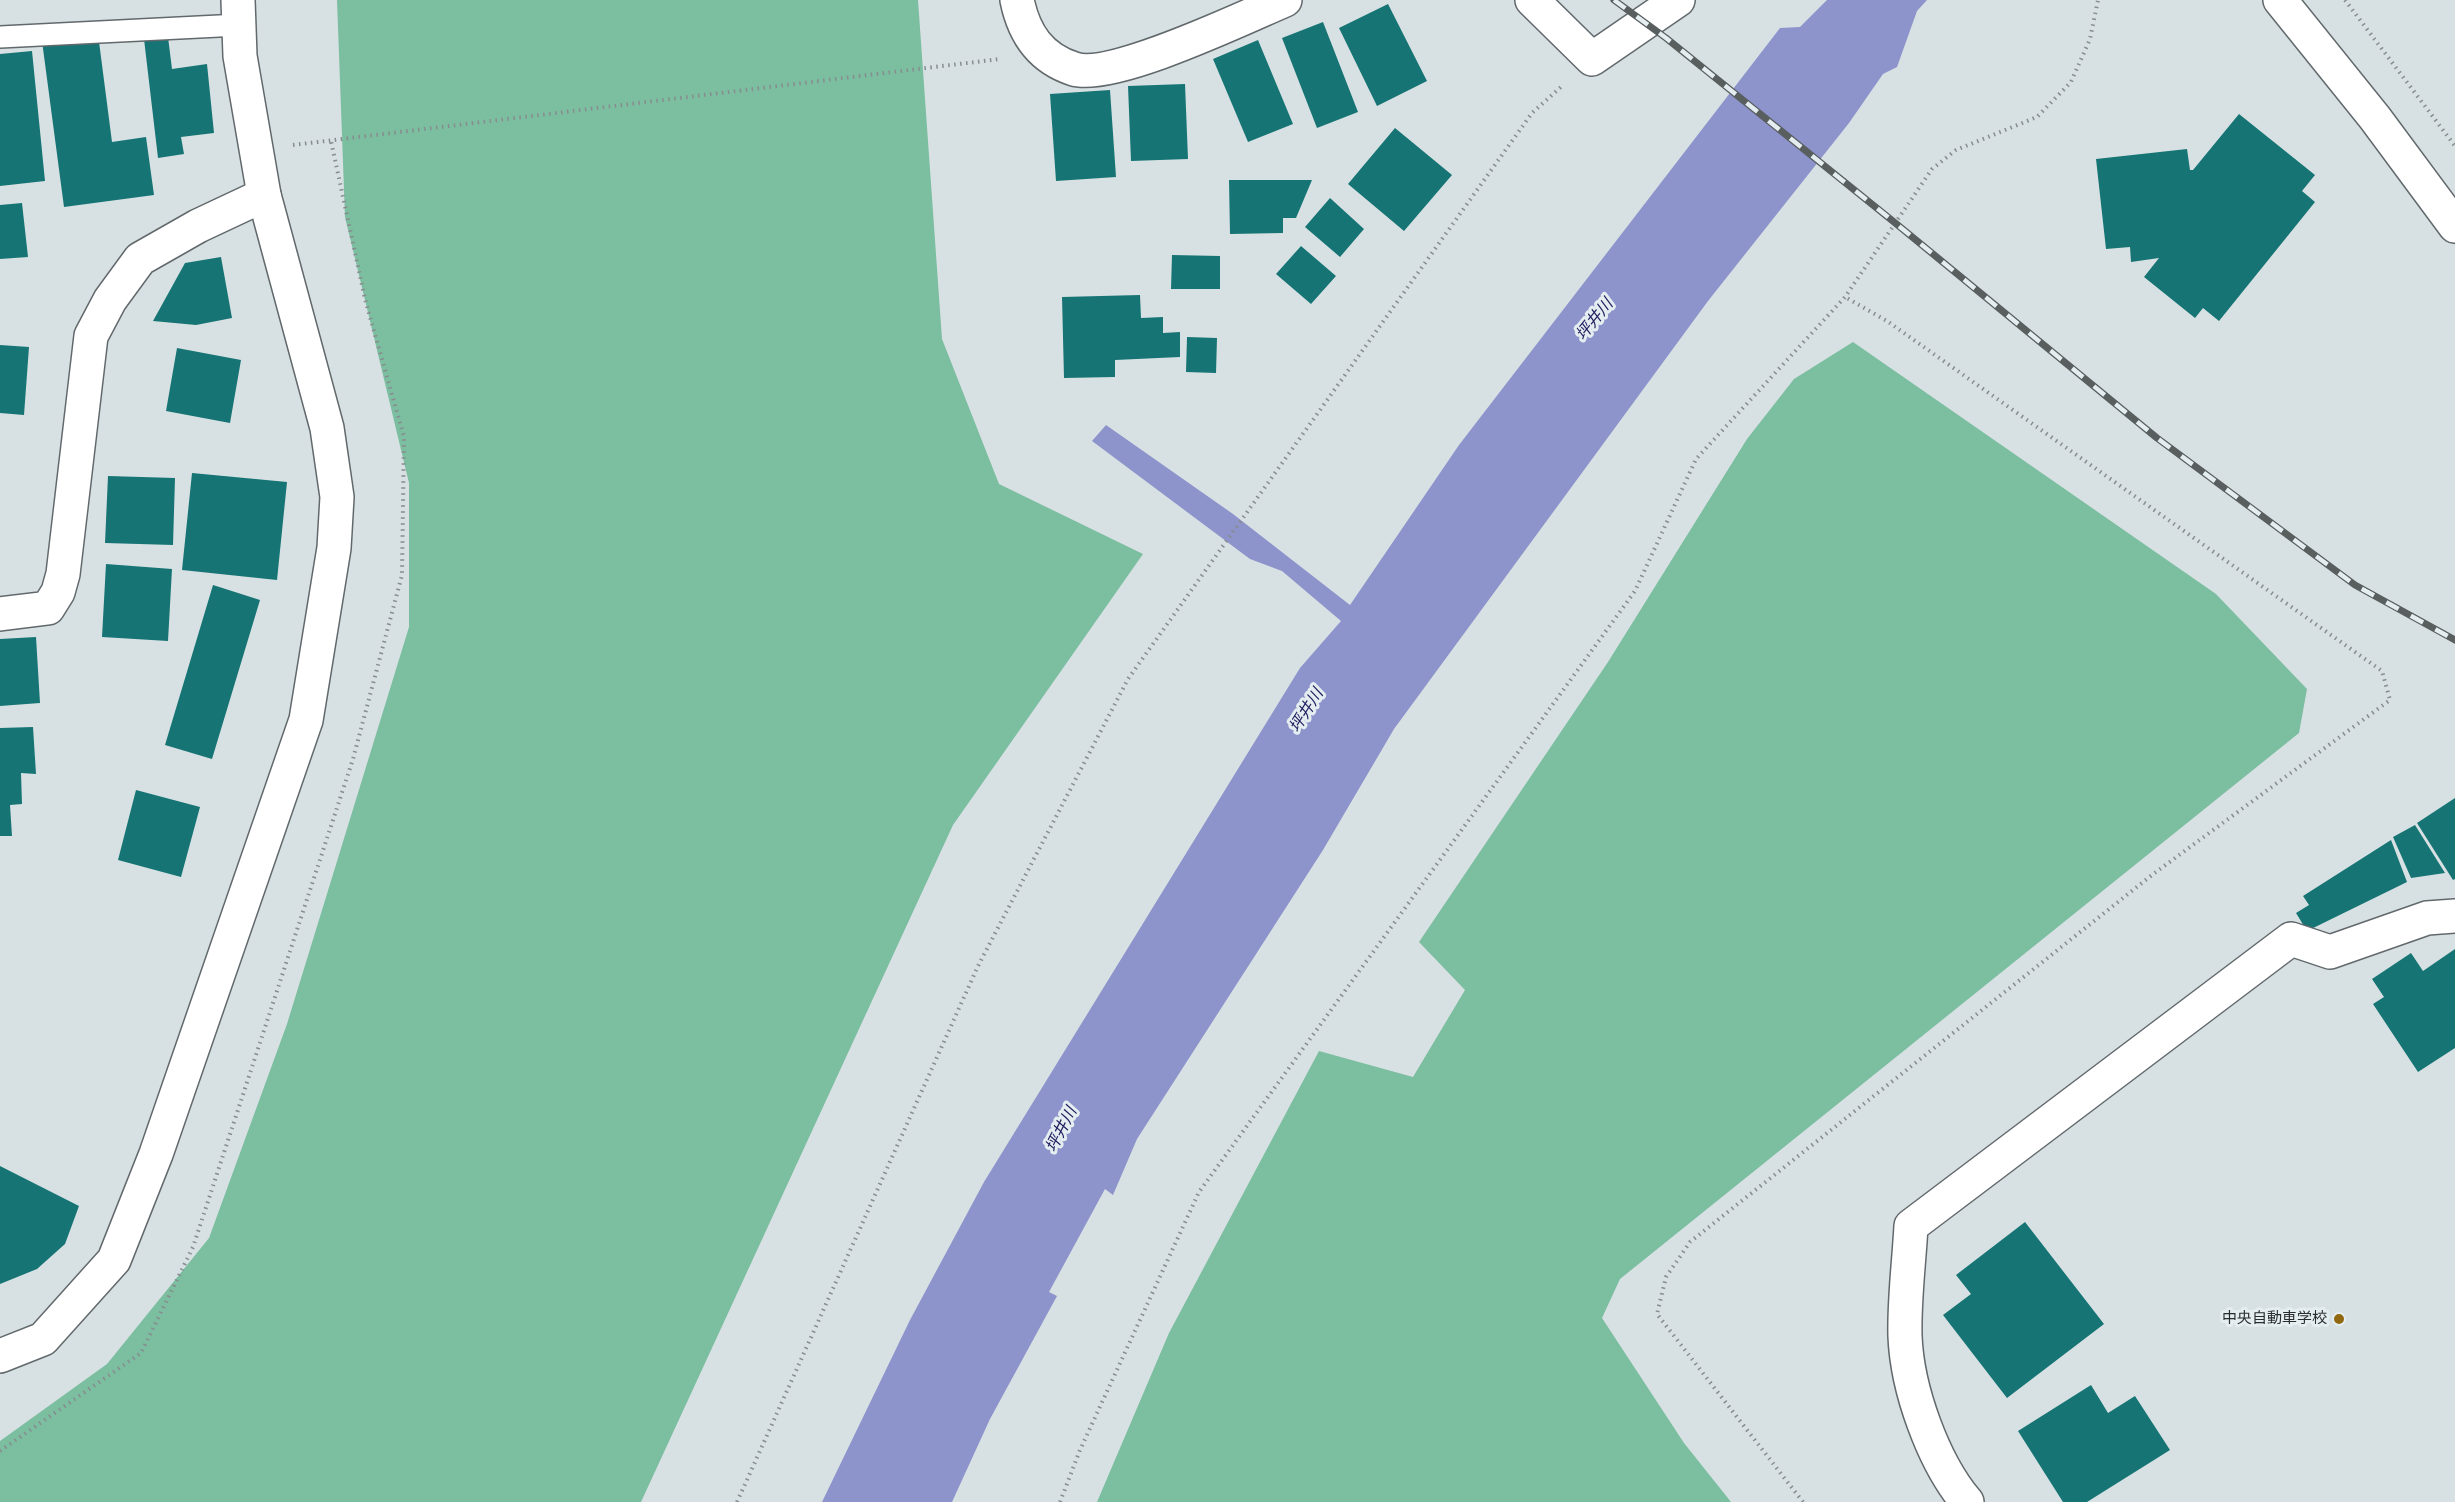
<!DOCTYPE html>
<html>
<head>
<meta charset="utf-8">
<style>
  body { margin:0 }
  canvas { display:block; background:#d7e0e3 }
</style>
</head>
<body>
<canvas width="2455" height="1502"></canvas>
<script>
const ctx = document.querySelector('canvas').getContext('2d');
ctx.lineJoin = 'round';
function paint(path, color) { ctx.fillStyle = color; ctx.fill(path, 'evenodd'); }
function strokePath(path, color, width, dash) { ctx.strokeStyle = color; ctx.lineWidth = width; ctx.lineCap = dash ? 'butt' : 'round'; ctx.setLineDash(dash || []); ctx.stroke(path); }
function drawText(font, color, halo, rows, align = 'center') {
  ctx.font = font + ' Signika,"Noto Sans JP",sans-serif'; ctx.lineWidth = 6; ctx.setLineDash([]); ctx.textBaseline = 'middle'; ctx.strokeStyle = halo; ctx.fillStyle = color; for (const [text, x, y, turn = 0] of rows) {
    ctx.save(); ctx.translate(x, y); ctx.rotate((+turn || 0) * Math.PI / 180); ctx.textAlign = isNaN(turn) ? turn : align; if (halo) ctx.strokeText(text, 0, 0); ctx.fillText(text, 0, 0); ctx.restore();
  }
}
paint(new Path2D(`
  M 337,0 L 918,0 L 942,339 L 999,484 L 1143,554 L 953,825 L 641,1502 L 0,1502 L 0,1441 L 107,1364 L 209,1238 L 287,1024 L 409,627 L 409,483 L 345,217 Z
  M 1853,342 L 2216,594 L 2307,689 L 2299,733 L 1620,1279 L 1602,1318 L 1684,1443 L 1731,1502 L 1097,1502 L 1169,1333 L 1319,1051 L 1413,1077 L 1465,990 L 1419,942 L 1608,662 L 1747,439 L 1794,379 Z`), '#7cbea0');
paint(new Path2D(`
  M 1827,0 L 1927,0 L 1917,11 L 1897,67 L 1883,74 L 1849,123 L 1708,301 L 1394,729 L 1323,850 L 1137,1139 L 1113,1195 L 1105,1189 L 1049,1292 L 1057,1296 L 990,1419 L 952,1502 L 822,1502 L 910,1320 L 984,1182 L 1300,668 L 1341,621 L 1282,571 L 1250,559 L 1092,441 L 1106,425 L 1233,514 L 1350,605 L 1459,445 L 1780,28 L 1800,27 Z`), '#8d94cb');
paint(new Path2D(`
  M 1388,4 L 1427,81 L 1377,106 L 1339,28 Z
  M 1323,22 L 1358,112 L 1317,128 L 1282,38 Z
  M 98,34 L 112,142 L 146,137 L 154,195 L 64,207 L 42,41 Z
  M 168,37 L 172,69 L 207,64 L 214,133 L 181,137 L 184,154 L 158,158 L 144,39 Z
  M 1258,40 L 1293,124 L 1248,142 L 1213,59 Z
  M 32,51 L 45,181 L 0,186 L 0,54 Z
  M 1185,84 L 1188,159 L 1131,161 L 1128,86 Z
  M 1110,90 L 1116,177 L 1056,181 L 1050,94 Z
  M 2239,114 L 2315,175 L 2302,191 L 2315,202 L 2219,321 L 2203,308 L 2195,318 L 2144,277 L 2159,258 L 2131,262 L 2130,247 L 2106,249 L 2096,159 L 2187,149 L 2190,170 L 2193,170 Z
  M 1395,128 L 1452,175 L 1404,231 L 1348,184 Z
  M 1229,180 L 1312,180 L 1296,218 L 1283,218 L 1283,233 L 1230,234 Z
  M 1330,198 L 1364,229 L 1340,257 L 1305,227 Z
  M 22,203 L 28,257 L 0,259 L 0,205 Z
  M 1301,246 L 1336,276 L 1311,304 L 1276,274 Z
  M 1172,255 L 1220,256 L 1220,289 L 1171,289 Z
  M 221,257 L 232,318 L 196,325 L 153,321 L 185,263 Z
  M 1140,295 L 1141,318 L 1163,317 L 1163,333 L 1180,332 L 1180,357 L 1115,360 L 1115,377 L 1064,378 L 1062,297 Z
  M 1187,337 L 1217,338 L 1216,373 L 1186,372 Z
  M 0,345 L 29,347 L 24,415 L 0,413 Z
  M 177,348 L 241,360 L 230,423 L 166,411 Z
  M 192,473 L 287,482 L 277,580 L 182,570 Z
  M 108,476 L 175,478 L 173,545 L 105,543 Z
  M 106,564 L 172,569 L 168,641 L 102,637 Z
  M 213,585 L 260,600 L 212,759 L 165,745 Z
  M 36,637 L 40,703 L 0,706 L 0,639 Z
  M 33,727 L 36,774 L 21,773 L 22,804 L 10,805 L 12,836 L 0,836 L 0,728 Z
  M 136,790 L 200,807 L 181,877 L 118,860 Z
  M 2455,798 L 2455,879 L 2453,880 L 2417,823 Z
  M 2415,825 L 2445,873 L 2411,878 L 2393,837 Z
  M 2391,840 L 2407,882 L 2307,931 L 2296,913 L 2309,905 L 2303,896 Z
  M 2455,949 L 2455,1048 L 2418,1072 L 2373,1004 L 2384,997 L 2372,979 L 2411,953 L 2423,971 Z
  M 0,1166 L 79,1206 L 65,1244 L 37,1269 L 0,1284 Z
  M 2025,1222 L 2104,1324 L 2007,1398 L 1943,1315 L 1971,1294 L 1956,1275 Z
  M 2091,1385 L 2108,1413 L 2135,1396 L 2170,1450 L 2087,1502 L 2063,1502 L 2018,1431 Z`), '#167574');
const service = new Path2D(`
  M 0,37 L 239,25`);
const minor = new Path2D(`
  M 1017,0 C 1024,34 1040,58 1074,69 C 1112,81 1245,17 1285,0
  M 1532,0 L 1592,59 L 1678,0
  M 0,614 L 48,608 L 58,592 L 63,574 L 91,336 L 110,300 L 140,259 L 198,226 L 264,195
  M 1967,1502 C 1933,1462 1907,1389 1905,1336 C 1904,1300 1909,1263 1911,1226 L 2291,939 L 2330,952 L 2427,918 L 2455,916`);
const tertiary = new Path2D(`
  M 2280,0 L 2375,118 L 2455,226
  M 0,1356 L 43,1339 L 114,1260 L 156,1154 L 306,720 L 334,548 L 337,497 L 327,428 L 264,195 L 240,56 L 238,0`);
strokePath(service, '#62696c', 24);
strokePath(minor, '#62696c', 36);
strokePath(tertiary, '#62696c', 36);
strokePath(new Path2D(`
  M 2345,0 L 2455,146
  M 293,145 L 1000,59
  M 0,1451 L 141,1353 L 193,1247 L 353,759 L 402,575 L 404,437 L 365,299 L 331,141
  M 737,1502 L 978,966 L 1128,679 L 1532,113 L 1563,85
  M 1060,1502 L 1080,1450 L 1199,1192 L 1635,591 L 1696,459 L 1845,297 L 1932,169 L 1956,150 L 2037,117 L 2071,82 L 2090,39 L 2098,0
  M 1803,1502 L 1657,1314 L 1666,1277 L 1690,1242 L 2152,875 L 2390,700 L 2382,671 L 1887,321 L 1845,297`), '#878d8f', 4, [1.5, 4.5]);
strokePath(service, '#fff', 21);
strokePath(minor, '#fff', 33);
strokePath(tertiary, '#fff', 33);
const rail = new Path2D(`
  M 1614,0 L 1666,38 L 1894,222 L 2157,438 L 2355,585 L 2455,640`);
strokePath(rail, '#595e5f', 7);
strokePath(rail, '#e4edf0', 4.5, [14]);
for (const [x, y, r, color] of [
  [2339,1319,6,"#91670f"]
]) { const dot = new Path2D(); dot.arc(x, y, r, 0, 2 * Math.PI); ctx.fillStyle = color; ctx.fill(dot); strokePath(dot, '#e4edf0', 2); }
drawText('15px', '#2a2d2e', '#e4edf0', [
  ["中央自動車学校",2327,1319]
], 'right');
drawText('italic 16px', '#222061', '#e4edf0', [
  ["坪井川",1595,320,-51],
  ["坪井川",1307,711,-58],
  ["坪井川",1062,1130,-63]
]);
</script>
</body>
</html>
